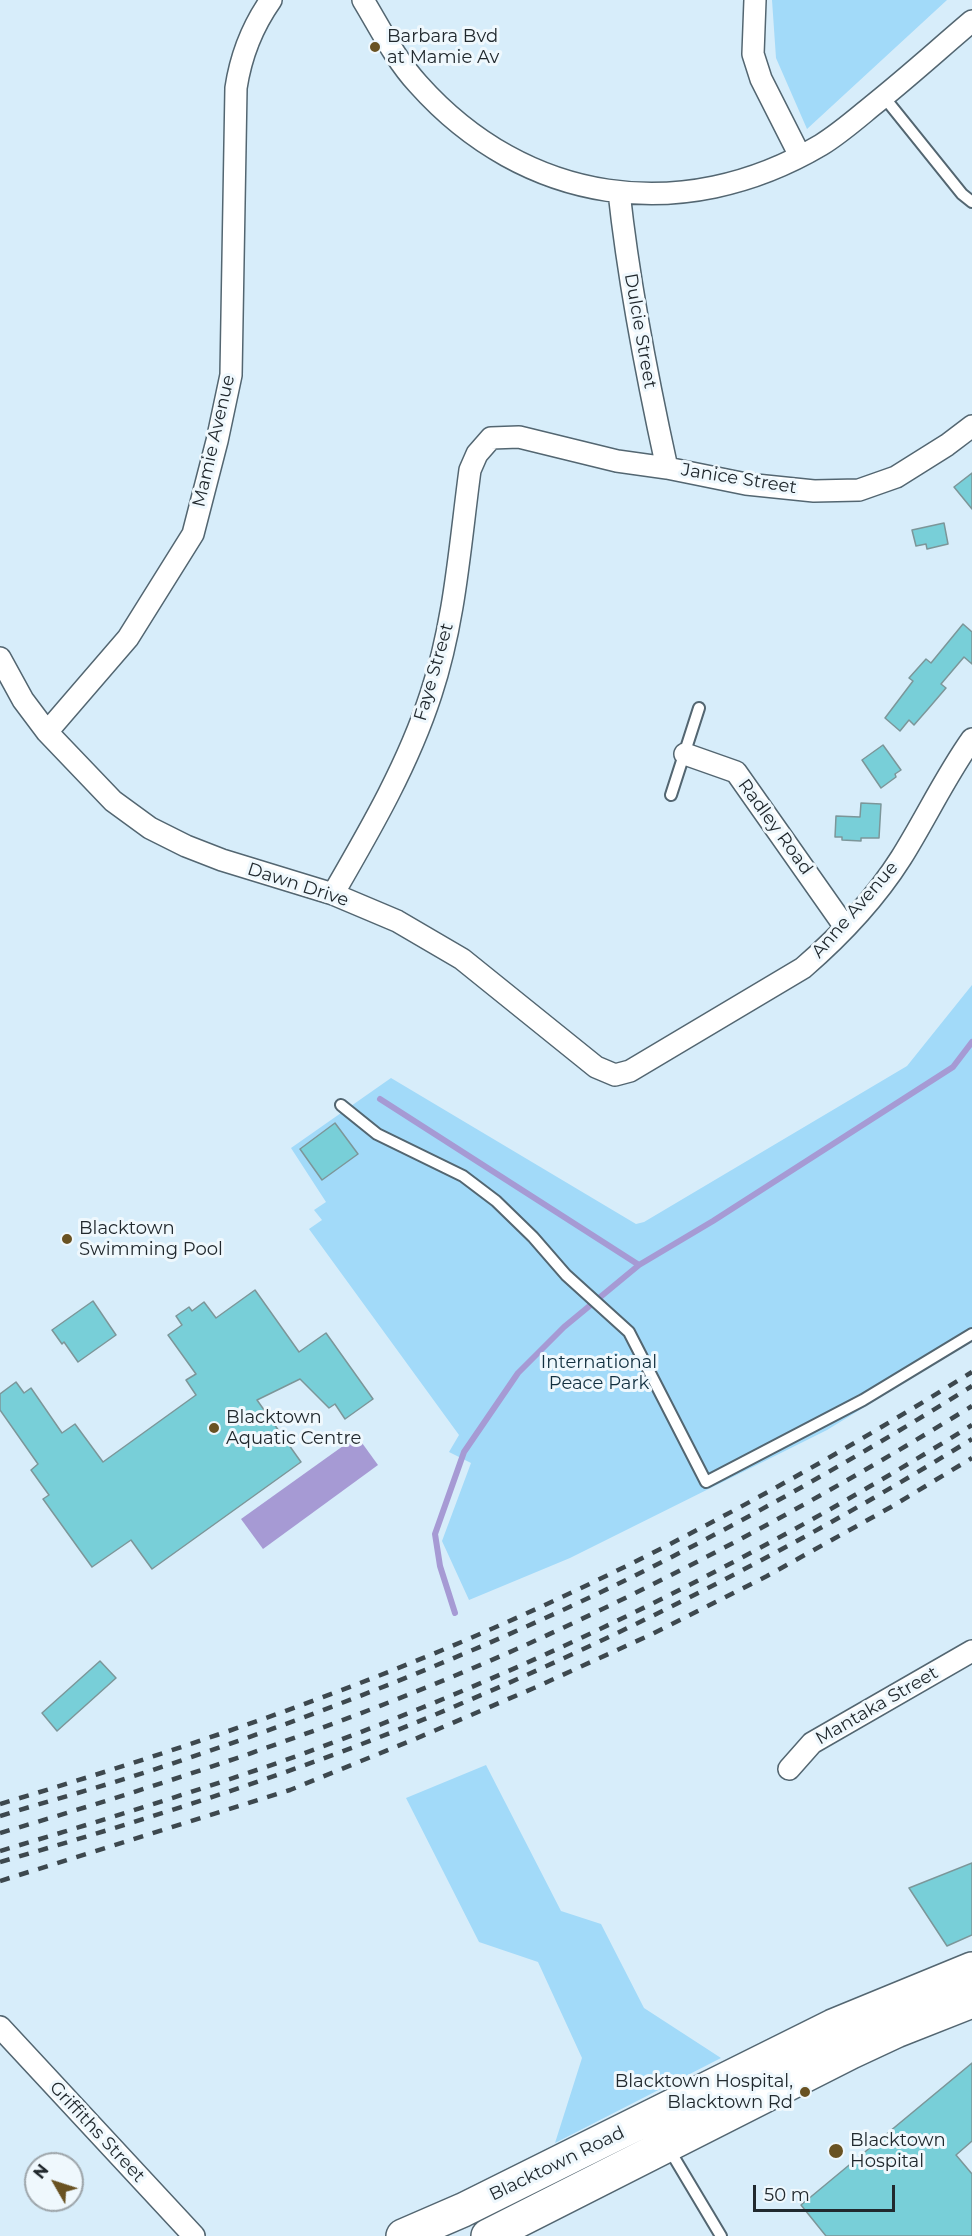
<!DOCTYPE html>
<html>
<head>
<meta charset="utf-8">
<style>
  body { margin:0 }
  #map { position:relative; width:972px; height:2236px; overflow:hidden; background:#d7edfa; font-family:Montserrat,sans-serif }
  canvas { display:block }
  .north { position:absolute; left:24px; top:2152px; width:60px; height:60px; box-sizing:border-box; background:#eff8fd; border:2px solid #9da5aa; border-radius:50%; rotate:309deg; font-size:16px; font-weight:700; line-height:24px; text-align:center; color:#21292e }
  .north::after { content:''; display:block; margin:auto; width:21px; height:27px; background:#695222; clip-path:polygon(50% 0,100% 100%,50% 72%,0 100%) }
  .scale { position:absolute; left:753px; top:2185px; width:142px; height:27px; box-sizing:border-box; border:3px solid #21292e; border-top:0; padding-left:8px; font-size:18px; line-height:21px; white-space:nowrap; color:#21292e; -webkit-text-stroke:4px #eff8fd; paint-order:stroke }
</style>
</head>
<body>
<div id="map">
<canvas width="972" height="2236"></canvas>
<div class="north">N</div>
<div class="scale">50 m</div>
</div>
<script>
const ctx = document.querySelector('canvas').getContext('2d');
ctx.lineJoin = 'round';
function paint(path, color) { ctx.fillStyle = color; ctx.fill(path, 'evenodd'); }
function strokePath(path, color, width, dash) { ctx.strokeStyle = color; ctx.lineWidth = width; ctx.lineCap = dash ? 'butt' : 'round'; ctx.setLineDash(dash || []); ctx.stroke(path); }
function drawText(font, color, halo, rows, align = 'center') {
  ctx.font = font + ' Montserrat,sans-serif'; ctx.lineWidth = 6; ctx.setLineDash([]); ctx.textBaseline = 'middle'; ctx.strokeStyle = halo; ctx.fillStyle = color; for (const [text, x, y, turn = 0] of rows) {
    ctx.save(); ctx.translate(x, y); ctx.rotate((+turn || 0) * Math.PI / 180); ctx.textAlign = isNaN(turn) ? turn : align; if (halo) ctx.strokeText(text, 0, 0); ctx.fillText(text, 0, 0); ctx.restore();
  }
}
paint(new Path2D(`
  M 772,0 L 947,0 L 807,129 L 776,58 Z
  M 972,985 L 972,1341 L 827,1430 L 570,1558 L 469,1600 L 442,1541 L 471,1463 L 449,1452 L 459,1435 L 309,1229 L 322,1220 L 314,1210 L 326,1202 L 291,1148 L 391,1078 L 636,1224 L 644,1222 L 907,1066 Z
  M 486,1765 L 561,1911 L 601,1924 L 644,2008 L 721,2058 L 555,2143 L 582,2058 L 538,1962 L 479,1942 L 406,1798 Z`), '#a2daf9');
paint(new Path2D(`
  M 357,1436 L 378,1465 L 263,1549 L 241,1519 Z`), '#a69ad4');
strokePath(new Path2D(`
  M 380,1099 L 639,1265
  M 455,1613 L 440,1566 L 435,1534 L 464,1452 L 518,1373 L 564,1327 L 639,1265 L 713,1221 L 953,1067 L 972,1042`), '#a69ad4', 6);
const building = new Path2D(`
  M 972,473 L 972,509 L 954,487 Z
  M 944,523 L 948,544 L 927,549 L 926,544 L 916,546 L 912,530 Z
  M 963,624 L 972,632 L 972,664 L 964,657 L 941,684 L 946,688 L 928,709 L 914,725 L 909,720 L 900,731 L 885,718 L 913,681 L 909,678 L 926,659 L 931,663 Z
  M 883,745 L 901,770 L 895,774 L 896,777 L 881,788 L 862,760 Z
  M 861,803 L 881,804 L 879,838 L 861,838 L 861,841 L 842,840 L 842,837 L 835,837 L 836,816 L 860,817 Z
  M 335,1123 L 358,1154 L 322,1180 L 300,1149 Z
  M 255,1290 L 299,1352 L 326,1333 L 373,1399 L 345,1419 L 335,1404 L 329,1408 L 300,1379 L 257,1400 L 301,1462 L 152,1569 L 131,1540 L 92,1567 L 43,1499 L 49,1495 L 31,1470 L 38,1464 L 0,1410 L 0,1394 L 16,1382 L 24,1393 L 31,1388 L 62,1433 L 75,1424 L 103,1462 L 196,1395 L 186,1380 L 196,1374 L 168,1335 L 182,1325 L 176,1316 L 189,1307 L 192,1311 L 204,1302 L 216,1318 Z
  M 93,1301 L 116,1335 L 78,1362 L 64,1342 L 62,1344 L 52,1330 Z
  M 100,1661 L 116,1678 L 57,1731 L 42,1713 Z
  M 972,1863 L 972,1935 L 947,1946 L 909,1888 Z
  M 972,2063 L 972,2141 L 956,2155 L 972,2174 L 972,2236 L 826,2236 L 801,2205 Z`);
paint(building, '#78cfd8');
strokePath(building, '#7c9699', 1.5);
const service = new Path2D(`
  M 884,97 L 962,194 L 972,202
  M 671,795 L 699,708
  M 341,1105 L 377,1134 L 463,1176 L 496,1201 L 533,1237 L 566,1275 L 629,1332 L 706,1482 L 863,1400 L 972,1334
  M 669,2149 L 721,2236`);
const minor = new Path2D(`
  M 363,0 C 380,28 395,59 418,84 C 525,204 682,227 821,145 C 839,134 855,120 872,106 C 906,79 939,49 972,21
  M 755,0 L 753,54 L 761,79 L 800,156
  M 619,192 C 629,285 647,377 667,468
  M 0,658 L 23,700 L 47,732 L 113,801 L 150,828 L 186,846 L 222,860 L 333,894 L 397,921 L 462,959 L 596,1067 L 615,1075 L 630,1071 L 803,968 C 840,936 875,899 901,858 C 926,818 945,777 972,739
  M 47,732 L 128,638 L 193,534 L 217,441 L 231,375 L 236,88 C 241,55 252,27 271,0
  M 685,754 L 736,772 L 845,927
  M 333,894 C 370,830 408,765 431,694 C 455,622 460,544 470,470 L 477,454 L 491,438 L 519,437 L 617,461 L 667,468 L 746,484 L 814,491 L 859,490 L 896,477 L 947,445 L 972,426
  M 789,1769 L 812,1743 L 972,1651
  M 0,2027 L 194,2236`);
const primary = new Path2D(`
  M 403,2236 L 463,2210 L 833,2026 L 972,1969
  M 488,2236 L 851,2052 L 896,2031 L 972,2001`);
strokePath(service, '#536671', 14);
strokePath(minor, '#536671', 24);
strokePath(primary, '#536671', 36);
strokePath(service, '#fff', 10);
strokePath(minor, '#fff', 21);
strokePath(primary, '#fff', 33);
strokePath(new Path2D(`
  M 0,1804 C 171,1753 341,1696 505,1623 C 667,1551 821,1466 972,1372
  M 0,1816 C 45,1802 90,1790 134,1776 C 302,1722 468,1657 626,1580 C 745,1521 860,1456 972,1386
  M 0,1833 C 176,1781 351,1723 519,1648 C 676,1577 826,1496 972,1406
  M 0,1851 C 94,1823 188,1794 280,1762 C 522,1676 755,1560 972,1425
  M 0,1862 C 138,1822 277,1779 410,1725 C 605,1645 793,1550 972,1439
  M 0,1881 L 290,1790 L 415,1739 L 534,1688 L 650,1635 L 767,1576 L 891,1507 L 972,1458`), '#3d484e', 4.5, [10, 10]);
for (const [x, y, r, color] of [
  [375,47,6,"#695222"],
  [67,1239,6,"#695222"],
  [214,1428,6,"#695222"],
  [805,2092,6,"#695222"],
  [836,2151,8,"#695222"]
]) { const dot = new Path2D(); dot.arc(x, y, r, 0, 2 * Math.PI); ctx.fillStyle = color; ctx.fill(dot); strokePath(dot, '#eff8fd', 2); }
drawText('18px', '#21292e', '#eff8fd', [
  ["Barbara Bvd",387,37],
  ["at Mamie Av",387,58],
  ["Blacktown",79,1229],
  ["Swimming Pool",79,1250],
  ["Blacktown",226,1418],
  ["Aquatic Centre",226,1439],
  ["Blacktown Hospital,",793,2082,"right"],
  ["Blacktown Rd",793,2103,"right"],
  ["Blacktown",850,2141],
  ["Hospital",850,2162]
], 'left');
drawText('18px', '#21292e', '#eff8fd', [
  ["Dulcie Street",640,331,80],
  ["Mamie Avenue",214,441,-77],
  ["Janice Street",739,479,9],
  ["Faye Street",434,672,-74],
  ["Radley Road",775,827,54],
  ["Dawn Drive",298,885,18],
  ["Anne Avenue",855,910,-49],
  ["Mantaka Street",877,1706,-30],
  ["Griffiths Street",97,2132,47],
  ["Blacktown Road",557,2164,-26]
]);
drawText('18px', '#123040', '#eff8fd', [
  ["International",599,1363],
  ["Peace Park",599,1384]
]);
</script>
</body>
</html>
